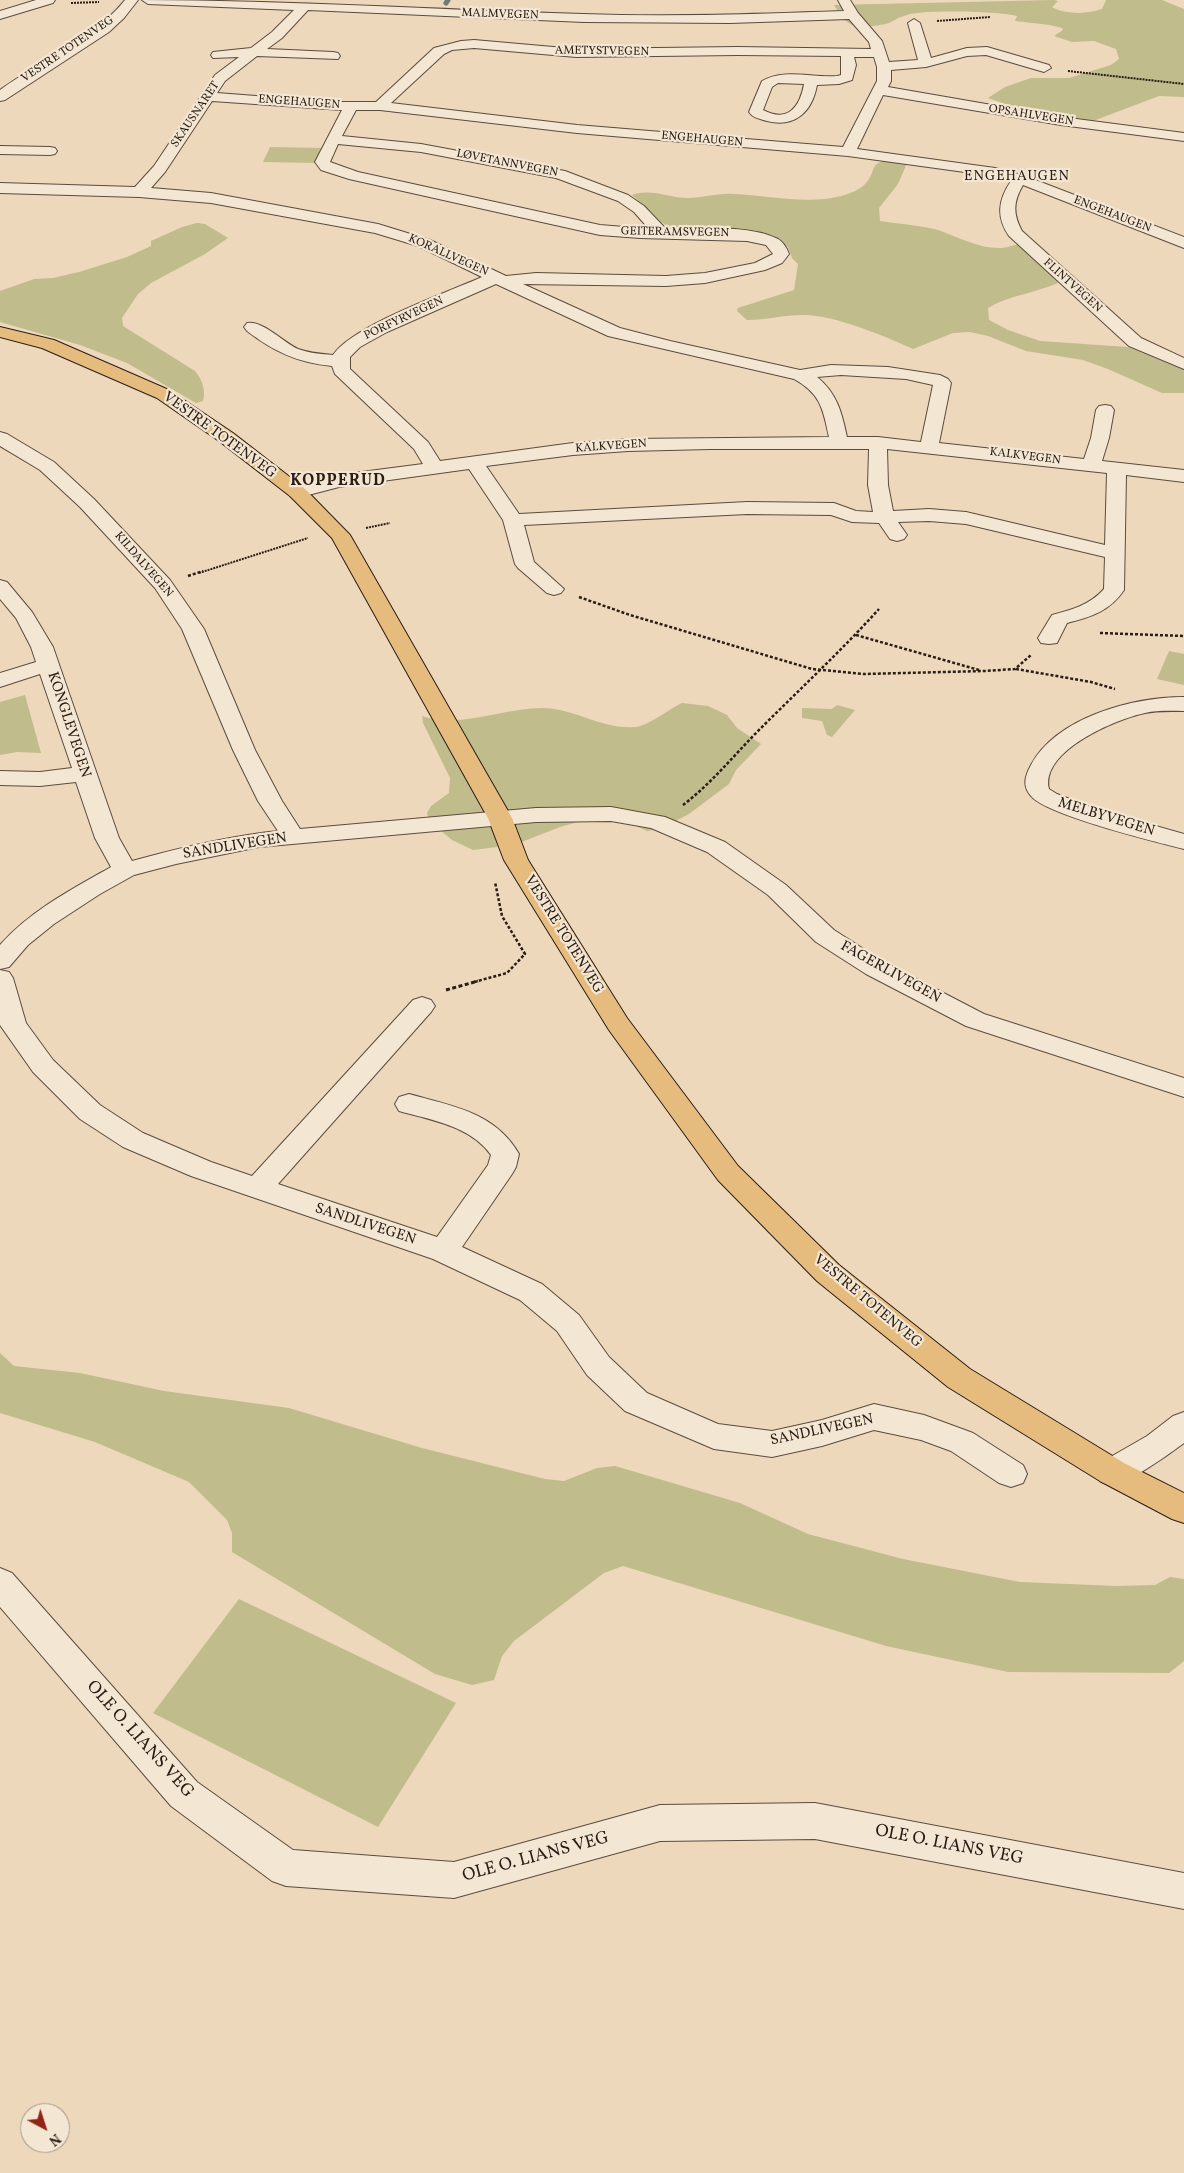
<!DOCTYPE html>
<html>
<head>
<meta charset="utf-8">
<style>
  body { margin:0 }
  #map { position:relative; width:1184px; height:2173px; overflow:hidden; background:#edd8bb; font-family:Vollkorn,serif }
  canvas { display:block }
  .north { position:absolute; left:20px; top:2103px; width:50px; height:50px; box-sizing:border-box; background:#f3e6d3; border:1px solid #a39687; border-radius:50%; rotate:140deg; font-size:14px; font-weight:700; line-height:20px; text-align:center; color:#2a1d15 }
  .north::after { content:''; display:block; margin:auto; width:18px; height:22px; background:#8f2418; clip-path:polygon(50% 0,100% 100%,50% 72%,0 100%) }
</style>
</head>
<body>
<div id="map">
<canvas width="1184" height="2173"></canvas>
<div class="north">N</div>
</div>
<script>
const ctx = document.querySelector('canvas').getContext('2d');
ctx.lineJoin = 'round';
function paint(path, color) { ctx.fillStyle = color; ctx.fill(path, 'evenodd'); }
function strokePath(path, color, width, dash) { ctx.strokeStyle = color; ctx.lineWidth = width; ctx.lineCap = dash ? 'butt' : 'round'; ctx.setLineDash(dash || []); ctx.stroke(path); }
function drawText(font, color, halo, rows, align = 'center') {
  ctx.font = font + ' Vollkorn,serif'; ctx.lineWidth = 4.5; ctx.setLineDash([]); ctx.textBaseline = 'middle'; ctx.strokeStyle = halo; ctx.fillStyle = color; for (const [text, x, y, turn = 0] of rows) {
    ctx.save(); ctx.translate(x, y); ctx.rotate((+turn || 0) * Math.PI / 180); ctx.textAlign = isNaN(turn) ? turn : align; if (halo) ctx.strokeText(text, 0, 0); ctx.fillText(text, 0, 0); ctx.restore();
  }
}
paint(new Path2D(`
  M 1054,0 L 1058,1 L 1052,7 C 1066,15 1088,14 1102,9 L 1106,0 L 1162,0 L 1184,9 L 1184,97 L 1159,96 L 1093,121 L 1005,104 L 988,98 L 1005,87 L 1031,78 L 1069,78 L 1111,65 L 1119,59 L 1116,49 L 1094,41 L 1072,42 L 1054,36 L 1063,30 L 1062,28 L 1050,25 L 1015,21 L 1017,16 C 999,11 929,10 910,14 C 902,16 896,19 889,23 C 885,25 860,28 855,26 C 845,23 839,13 834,5 Z
  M 270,147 L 322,148 L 316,163 L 263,162 Z
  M 891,159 L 907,163 L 898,184 L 879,208 L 880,221 C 899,224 919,225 938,230 C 959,237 978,249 1002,248 C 1009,247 1017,244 1025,243 L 1057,279 L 1058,283 C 1035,293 1010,295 988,308 L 989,320 L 1008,330 L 1040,341 L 1128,347 L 1184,370 L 1184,393 L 1162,393 L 1108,369 L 1083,360 L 1026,351 L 988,336 L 970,332 L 953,333 L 913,349 C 885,336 832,314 802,315 C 784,315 766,320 747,320 L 737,311 L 738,308 L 794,290 L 798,264 L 792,258 L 788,247 L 777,241 L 671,228 L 661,222 L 632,195 C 651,188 669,198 688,198 C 703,198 718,193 733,194 C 764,195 794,202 824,199 C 836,198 858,193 866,183 C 878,169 867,164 891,159 Z
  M 197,223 L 205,224 L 228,238 L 205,254 L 151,283 L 138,294 L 122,318 L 123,326 L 195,371 C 202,379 206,390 203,401 L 196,403 L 127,363 L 80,345 L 0,322 L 0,291 L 34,279 L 53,278 L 79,272 L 127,257 L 151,246 L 151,241 L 182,227 Z
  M 1169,651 L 1184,654 L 1184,685 L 1157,679 Z
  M 25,695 L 41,753 L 17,752 L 0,755 L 0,702 Z
  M 682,703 L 708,706 L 727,715 L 737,728 L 761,744 L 736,770 L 729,784 L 689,814 L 660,829 L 647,831 L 625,821 L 585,820 L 560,827 L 514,845 L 473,850 L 452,840 L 429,821 L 427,813 L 431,806 L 449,793 L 450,778 L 423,723 L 422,716 C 461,729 503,708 542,708 C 574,708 603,730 635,727 C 648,726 669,709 682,703 Z
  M 837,705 L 855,710 L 832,737 L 827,735 L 822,721 L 802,718 L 802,708 L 832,709 Z
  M 0,1353 L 14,1366 L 80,1373 L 164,1391 L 289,1408 L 422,1448 L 545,1479 L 564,1481 L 597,1468 L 615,1466 L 740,1503 L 808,1534 L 903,1559 L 1020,1582 L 1117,1586 L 1155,1585 L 1170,1577 L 1184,1579 L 1184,1661 L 1169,1673 L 1008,1672 L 886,1646 L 623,1566 L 604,1573 L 514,1641 L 502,1656 L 494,1680 L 472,1685 L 435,1674 L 232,1552 L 232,1533 L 227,1520 L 189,1482 L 95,1442 L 0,1413 Z
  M 239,1599 L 456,1703 L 378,1827 L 153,1713 Z`), '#c0bc8b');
strokePath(new Path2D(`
  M 446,3 L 448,0`), '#6e7a77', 5);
const minor = new Path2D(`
  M 36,0 L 55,0 L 53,3 L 0,19 L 0,11 Z
  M 125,0 L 138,0 L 124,18 L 109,32 L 5,100 L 0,101 L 0,90 C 42,59 92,41 125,0 Z
  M 142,0 C 289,0 436,10 583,14 C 670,17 757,14 844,11 L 838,0 L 850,0 L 858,13 L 882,41 L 889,62 L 918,60 L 908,23 L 914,19 L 920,23 L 931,58 L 967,48 L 987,47 L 1049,65 L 1051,68 L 1044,72 L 986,55 L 967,56 L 926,67 L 891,70 L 891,81 L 888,87 L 1061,117 L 1184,133 L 1184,141 L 1061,125 L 883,95 L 857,149 L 995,168 L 1025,176 L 1184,237 L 1184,248 L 1023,185 C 1013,202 1013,214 1022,231 L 1141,338 L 1184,358 L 1184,369 L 1129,346 L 1009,236 C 996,217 998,200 1011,181 L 994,176 L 848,156 L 577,133 L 380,110 L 356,110 L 342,136 L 421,144 L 565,171 L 628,195 L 644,206 L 666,229 C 698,229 749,224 778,239 C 783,242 787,248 789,254 L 782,263 L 765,270 L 705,283 L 666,286 L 523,284 L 620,328 L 670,341 L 800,370 L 831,365 L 888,367 L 940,375 L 948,379 L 951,383 L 939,443 L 1084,459 L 1091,438 L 1096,410 L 1099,406 L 1105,405 L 1111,406 L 1114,410 L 1109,438 L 1102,461 L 1184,470 L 1184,482 L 1126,475 L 1124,590 C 1110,611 1091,617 1067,623 L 1057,643 L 1049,644 L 1041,643 L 1038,638 L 1052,615 C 1071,610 1090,605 1104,589 L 1105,557 L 966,524 L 929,521 L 898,522 L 907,535 L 904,539 L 897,541 L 890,539 L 879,523 L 852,522 L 831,515 L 747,514 L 524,525 L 534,562 L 564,589 L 561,593 L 554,595 L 547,593 L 518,568 L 515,564 L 503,520 L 469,469 L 339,487 L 297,498 L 290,496 L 287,492 L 290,488 L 338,475 L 423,464 L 414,449 L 335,374 L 332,366 C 298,363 273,351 247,331 L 244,327 L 247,323 C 262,320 283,342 298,349 C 309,353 321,354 333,355 C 354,325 446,293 482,277 L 418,246 L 375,233 L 211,203 L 139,197 L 0,193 L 0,183 L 135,187 L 154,166 L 215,75 L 239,57 L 213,58 L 211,55 L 213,52 L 251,48 L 272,32 L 294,10 L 148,4 ZM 308,10 L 584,22 L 730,23 L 849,19 L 869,42 L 871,49 L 738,47 L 576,49 L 474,40 L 461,41 L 434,48 L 376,102 L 334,102 L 217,93 L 225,81 L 257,56 L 338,59 L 340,56 L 338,53 L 333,52 L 267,49 L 282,38 ZM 474,48 L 576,57 L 738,55 L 841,56 L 841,75 L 837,76 C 812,78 784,68 762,81 L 749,112 C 753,118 760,119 767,121 C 795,128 812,112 817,85 L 839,84 L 852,80 L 856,65 L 854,57 L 874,57 L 877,67 L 877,81 L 843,147 L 577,125 L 391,103 L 444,54 L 452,50 ZM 778,83 L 804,84 C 800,107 788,123 763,110 L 772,87 ZM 212,101 L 342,110 L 315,162 L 321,170 L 349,179 L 600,235 L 640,238 L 747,241 L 766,245 L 773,254 L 755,263 L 705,273 L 666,276 L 536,273 L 506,276 L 430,240 L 378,224 L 211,193 L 151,188 L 165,172 ZM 338,144 L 421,152 L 556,178 L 618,201 L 634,212 L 649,229 L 600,225 L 358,172 L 330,162 ZM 496,284 L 608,336 L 794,379 C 821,394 823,409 829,437 L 628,439 L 573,443 L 440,461 L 428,442 L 350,369 L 350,357 L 360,347 L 387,332 ZM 841,375 L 906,379 L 933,385 L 921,442 L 878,437 L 847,437 C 842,413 837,393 817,377 ZM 710,449 L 869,449 L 868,485 L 873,512 L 856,511 L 834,503 L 747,502 L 519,514 L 486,466 L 573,455 L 628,451 ZM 887,449 L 1107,473 L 1105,545 L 966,512 L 929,509 L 893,511 L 888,485 Z
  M 0,146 L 50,147 L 55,148 L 57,151 L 55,154 L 50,155 L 0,154 Z
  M 0,432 L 7,434 L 54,462 L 94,499 L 170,580 L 204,629 L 255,750 L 282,801 L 300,829 L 536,808 L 611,807 L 665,817 L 725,842 L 786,885 L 834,930 L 884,962 L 984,1014 L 1184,1078 L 1184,1097 L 966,1026 L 866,974 L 816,942 L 768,895 L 707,852 L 651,828 L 611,821 L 536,822 L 259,847 L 176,864 L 134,875 L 100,894 L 54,924 L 28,945 L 9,967 L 0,969 L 0,945 C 30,911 72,889 111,867 L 95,838 L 76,782 L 40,786 L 0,785 L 0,771 L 40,772 L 72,768 L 40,674 L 0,687 L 0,673 L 36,662 L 31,647 L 16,618 L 0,599 L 0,580 L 7,582 L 32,612 L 53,647 L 119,838 L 132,861 C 179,848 229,836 278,831 L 258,801 L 233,750 L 182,629 L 155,588 L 80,507 L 40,470 L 0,446 Z
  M 1184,697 L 1184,711 C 1171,711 1158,710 1145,713 C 1116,719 1040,751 1049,789 L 1057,794 L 1093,808 L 1184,834 L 1184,849 C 1156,842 1046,815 1031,796 C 1022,786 1025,776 1031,765 C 1057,717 1133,697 1184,697 Z
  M 0,970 L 9,972 L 13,978 L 26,1023 L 53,1060 L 100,1105 L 143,1133 L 211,1162 L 252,1176 L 413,1000 L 422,997 L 431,1000 L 435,1006 L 431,1012 L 278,1184 L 437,1237 L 488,1165 L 491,1155 C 471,1126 431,1120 399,1111 L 395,1104 L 399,1097 L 409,1094 C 452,1106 495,1112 519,1154 L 516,1167 L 512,1174 L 462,1247 L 542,1284 L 579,1315 L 609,1357 L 647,1393 L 718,1424 L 772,1431 L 822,1420 L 874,1404 L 924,1415 L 973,1433 L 1023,1465 L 1027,1474 L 1023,1483 L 1011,1487 L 999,1483 L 951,1451 L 921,1440 L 874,1430 L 822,1446 L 772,1457 L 714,1449 L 625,1411 L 587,1375 L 557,1331 L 520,1300 L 433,1259 L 191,1176 L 123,1147 L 80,1119 L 33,1072 L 0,1025 Z
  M 1184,1412 L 1184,1443 C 1172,1452 1125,1486 1112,1485 C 1109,1485 1104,1483 1100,1481 L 1096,1472 L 1100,1463 L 1147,1436 L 1173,1416 Z
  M 0,1568 L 12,1573 L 197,1782 L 293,1850 L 454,1862 L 660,1805 L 815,1803 L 1184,1873 L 1184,1909 L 815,1839 L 660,1841 L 454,1898 L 286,1886 L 272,1881 L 171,1806 L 0,1607 Z`);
const major = new Path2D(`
  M 0,327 L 54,340 L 169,390 L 233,433 L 304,488 L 350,535 L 512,818 L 528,860 L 627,1018 L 738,1166 L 839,1265 L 970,1369 L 1124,1463 L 1184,1493 L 1184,1523 L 1172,1519 L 1100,1481 L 948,1387 L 817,1281 L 718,1180 L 609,1030 L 504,860 L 488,818 L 332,538 L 290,496 L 219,441 L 157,398 L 42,348 L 0,337 Z`);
strokePath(minor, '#5b4c3e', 2);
strokePath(major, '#2a1d15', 2);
strokePath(new Path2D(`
  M 71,3 L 99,2
  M 937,21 L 990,17
  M 1068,71 L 1184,84
  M 366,528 L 390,523
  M 199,573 L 308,538`), '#2a1d15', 2, [2, 1]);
strokePath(new Path2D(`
  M 188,576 L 203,571
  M 579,597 L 630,615 L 812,669 L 863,674 L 985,671 L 1015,669 L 1031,655
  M 1100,633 L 1184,636
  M 856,635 L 979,670
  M 1016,669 L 1091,682 L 1115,689
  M 683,805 C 712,783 734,755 760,729 C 800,689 841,651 879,609
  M 474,982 L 507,973 L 525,954 L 502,916 L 495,882`), '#2a1d15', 2.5, [3, 2]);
strokePath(new Path2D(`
  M 446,990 L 478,981`), '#2a1d15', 3, [4, 2.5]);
paint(minor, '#f3e6d3');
paint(major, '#e6bc7e');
drawText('12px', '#2a1d15', '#f3e6d3', [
  ["MALMVEGEN",500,15,2],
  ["VESTRE TOTENVEG",68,50,-34],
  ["AMETYSTVEGEN",602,52,1],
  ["ENGEHAUGEN",299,103,4],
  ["SKAUSNARET",196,115,-56],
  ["OPSAHLVEGEN",1031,116,9],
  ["ENGEHAUGEN",702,140,5],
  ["LØVETANNVEGEN",507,164,11],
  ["ENGEHAUGEN",1112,215,21],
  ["GEITERAMSVEGEN",675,233,1],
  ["KORALLVEGEN",448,256,24],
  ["FLINTVEGEN",1072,286,42],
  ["PORFYRVEGEN",404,319,-25],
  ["KALKVEGEN",611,447,-4],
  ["KALKVEGEN",1025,457,7],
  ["KILDALVEGEN",143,565,49]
]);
ctx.letterSpacing = '1px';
drawText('14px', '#2a1d15', '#f3e6d3', [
  ["ENGEHAUGEN",1017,177]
]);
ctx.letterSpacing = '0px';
drawText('15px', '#2a1d15', '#f3e6d3', [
  ["VESTRE TOTENVEG",219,436,36],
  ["KONGLEVEGEN",68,725,72],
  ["MELBYVEGEN",1106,818,17],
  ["SANDLIVEGEN",235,847,-9],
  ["VESTRE TOTENVEG",563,935,58],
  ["FAGERLIVEGEN",890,973,29],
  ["SANDLIVEGEN",365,1225,18],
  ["VESTRE TOTENVEG",867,1302,40],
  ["SANDLIVEGEN",822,1431,-12]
]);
ctx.letterSpacing = '1px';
drawText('bold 16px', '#2a1d15', '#f3e6d3', [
  ["KOPPERUD",338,482]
]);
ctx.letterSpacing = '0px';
drawText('18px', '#2a1d15', '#f3e6d3', [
  ["OLE O. LIANS VEG",139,1740,48],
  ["OLE O. LIANS VEG",949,1846,11],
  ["OLE O. LIANS VEG",536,1858,-15]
]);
</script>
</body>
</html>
